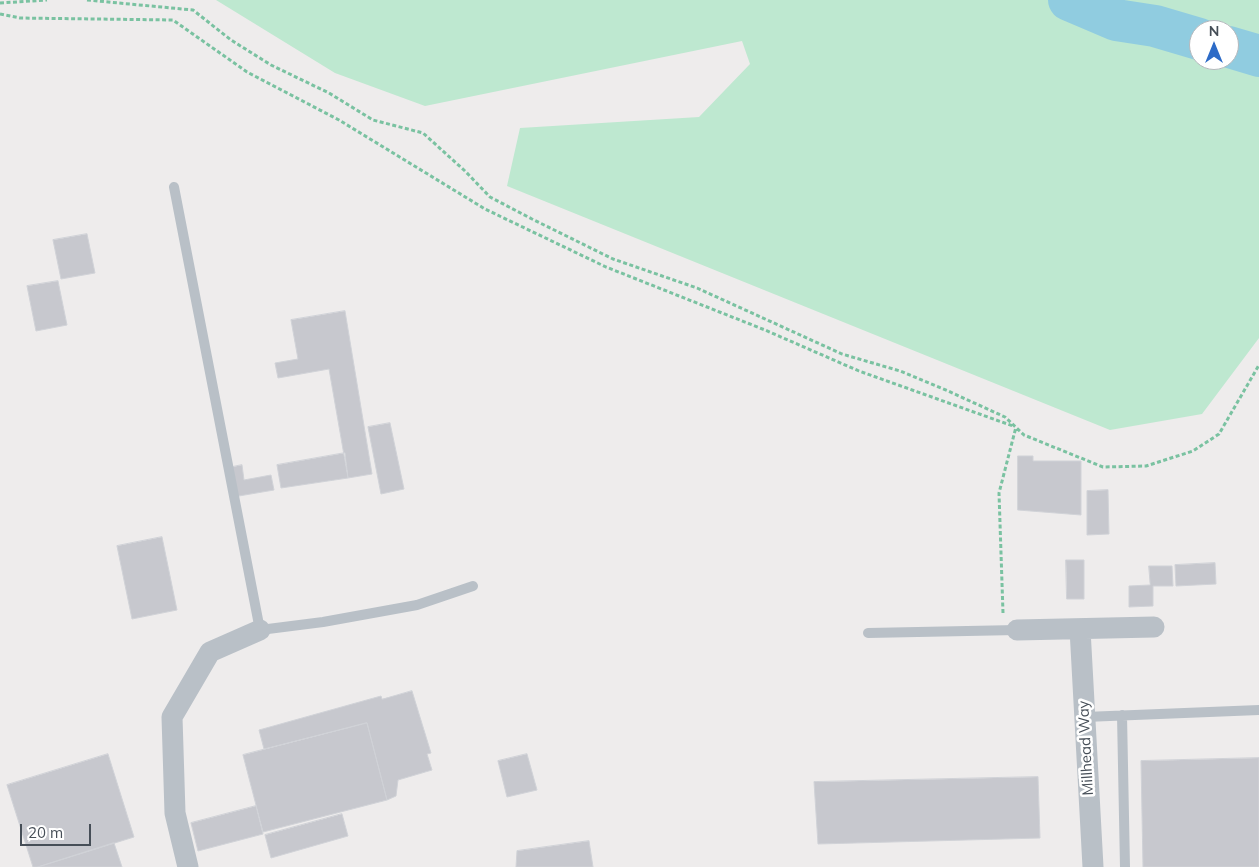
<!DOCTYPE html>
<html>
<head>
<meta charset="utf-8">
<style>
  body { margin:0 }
  #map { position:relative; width:1259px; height:867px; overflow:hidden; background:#eeecec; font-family:Mulish,sans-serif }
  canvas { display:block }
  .north { position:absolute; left:1189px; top:20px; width:50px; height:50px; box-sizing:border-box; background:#fff; border:1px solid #b5b8bc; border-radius:50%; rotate:0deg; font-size:14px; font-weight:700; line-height:20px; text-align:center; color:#464e57 }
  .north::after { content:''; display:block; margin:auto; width:18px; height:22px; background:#2d6bc7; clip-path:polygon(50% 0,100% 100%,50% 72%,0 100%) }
  .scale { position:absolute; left:20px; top:824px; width:71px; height:22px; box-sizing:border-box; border:2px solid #464e57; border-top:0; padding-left:6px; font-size:15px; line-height:18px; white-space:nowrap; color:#464e57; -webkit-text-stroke:4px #fff; paint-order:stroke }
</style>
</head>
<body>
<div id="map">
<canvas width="1259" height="867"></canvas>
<div class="north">N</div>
<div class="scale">20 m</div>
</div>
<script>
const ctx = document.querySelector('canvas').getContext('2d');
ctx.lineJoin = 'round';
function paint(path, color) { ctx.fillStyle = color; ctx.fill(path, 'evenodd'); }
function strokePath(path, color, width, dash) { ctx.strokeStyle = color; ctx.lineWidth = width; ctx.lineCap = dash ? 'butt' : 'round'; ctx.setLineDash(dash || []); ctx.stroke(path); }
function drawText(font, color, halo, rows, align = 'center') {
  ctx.font = font + ' Mulish,sans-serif'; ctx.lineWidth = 5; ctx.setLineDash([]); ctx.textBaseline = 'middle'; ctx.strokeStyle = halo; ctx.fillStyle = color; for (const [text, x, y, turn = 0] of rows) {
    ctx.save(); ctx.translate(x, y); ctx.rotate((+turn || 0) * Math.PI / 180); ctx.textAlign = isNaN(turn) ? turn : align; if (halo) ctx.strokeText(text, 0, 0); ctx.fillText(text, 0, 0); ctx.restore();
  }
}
paint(new Path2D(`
  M 216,0 L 1259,0 L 1259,338 L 1202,414 L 1110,430 L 507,186 L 520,128 L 699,117 L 750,64 L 742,41 L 425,106 L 335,73 ZM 1199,30 L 1229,30 L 1229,60 L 1199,60 Z`), '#bee8d0');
strokePath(new Path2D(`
  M 1069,0 L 1116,20 L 1155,26 L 1199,39
  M 1229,47 L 1259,56`), '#90cce0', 42);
const building = new Path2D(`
  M 87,234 L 95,273 L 61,279 L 53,240 Z
  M 58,281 L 67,325 L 36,331 L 27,286 Z
  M 345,311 L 372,474 L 348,478 L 329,369 L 278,378 L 275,363 L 298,359 L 291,320 Z
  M 390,423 L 404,489 L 381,494 L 368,427 Z
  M 345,453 L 348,478 L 281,488 L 277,465 Z
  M 1018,456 L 1033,456 L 1033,461 L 1081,461 L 1081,515 L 1018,510 Z
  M 242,465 L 244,480 L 271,475 L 274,490 L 233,497 L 228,468 Z
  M 1108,490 L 1109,534 L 1087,535 L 1087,491 Z
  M 162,537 L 177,610 L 132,619 L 117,546 Z
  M 1066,560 L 1084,560 L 1084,599 L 1067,599 Z
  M 1215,563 L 1216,584 L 1176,586 L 1175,565 Z
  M 1149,566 L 1172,566 L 1173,586 L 1153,586 L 1153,606 L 1129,607 L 1129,586 L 1150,585 Z
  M 412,691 L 431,753 L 427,754 L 432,770 L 398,780 L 396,796 L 387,800 L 367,723 L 264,749 L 259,730 L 381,696 L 382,699 Z
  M 367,723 L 387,800 L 263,832 L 243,755 Z
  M 108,754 L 134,837 L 38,867 L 33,867 L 7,785 Z
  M 527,754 L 537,790 L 507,797 L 498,761 Z
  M 1259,758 L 1259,867 L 1143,867 L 1141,761 Z
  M 1038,777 L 1040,838 L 818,844 L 814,782 Z
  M 256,806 L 263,834 L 198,851 L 191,823 Z
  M 342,814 L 348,836 L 271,858 L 265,835 Z
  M 589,841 L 593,867 L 516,867 L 517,851 Z
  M 114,843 L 122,867 L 38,867 Z`);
paint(building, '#c7c8ce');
strokePath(building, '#d0d2d7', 1);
strokePath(new Path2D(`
  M 87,0 L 193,10 L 231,40 L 271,65 L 329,93 L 373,120 L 423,133 L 465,171 L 490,197 L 532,219 L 613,259 L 697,288 L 842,354 L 900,371 L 948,391 L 1005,417 L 1024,435 L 1103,467 L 1146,466 L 1193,451 L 1219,434 L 1259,365
  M 0,3 L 47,0
  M 0,14 L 20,18 L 173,20 L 247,72 L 339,120 L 485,209 L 606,267 L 765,330 L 859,371 L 1013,426
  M 1003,613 L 999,493 L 1016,427`), '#7ac2a1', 3, [4, 2.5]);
strokePath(new Path2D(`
  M 174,187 L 260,630 L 323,622 L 417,605 L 473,586
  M 868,633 L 1017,630
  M 1122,715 L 1125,867
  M 1085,717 L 1259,710`), '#b9c0c7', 10);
strokePath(new Path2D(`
  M 1080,629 L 1093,867
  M 1017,630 L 1154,627
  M 188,867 L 175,813 L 172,717 L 210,652 L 260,630`), '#b9c0c7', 21);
drawText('15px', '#464e57', '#fff', [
  ["Millhead Way",1086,748,-93]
]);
</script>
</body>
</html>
